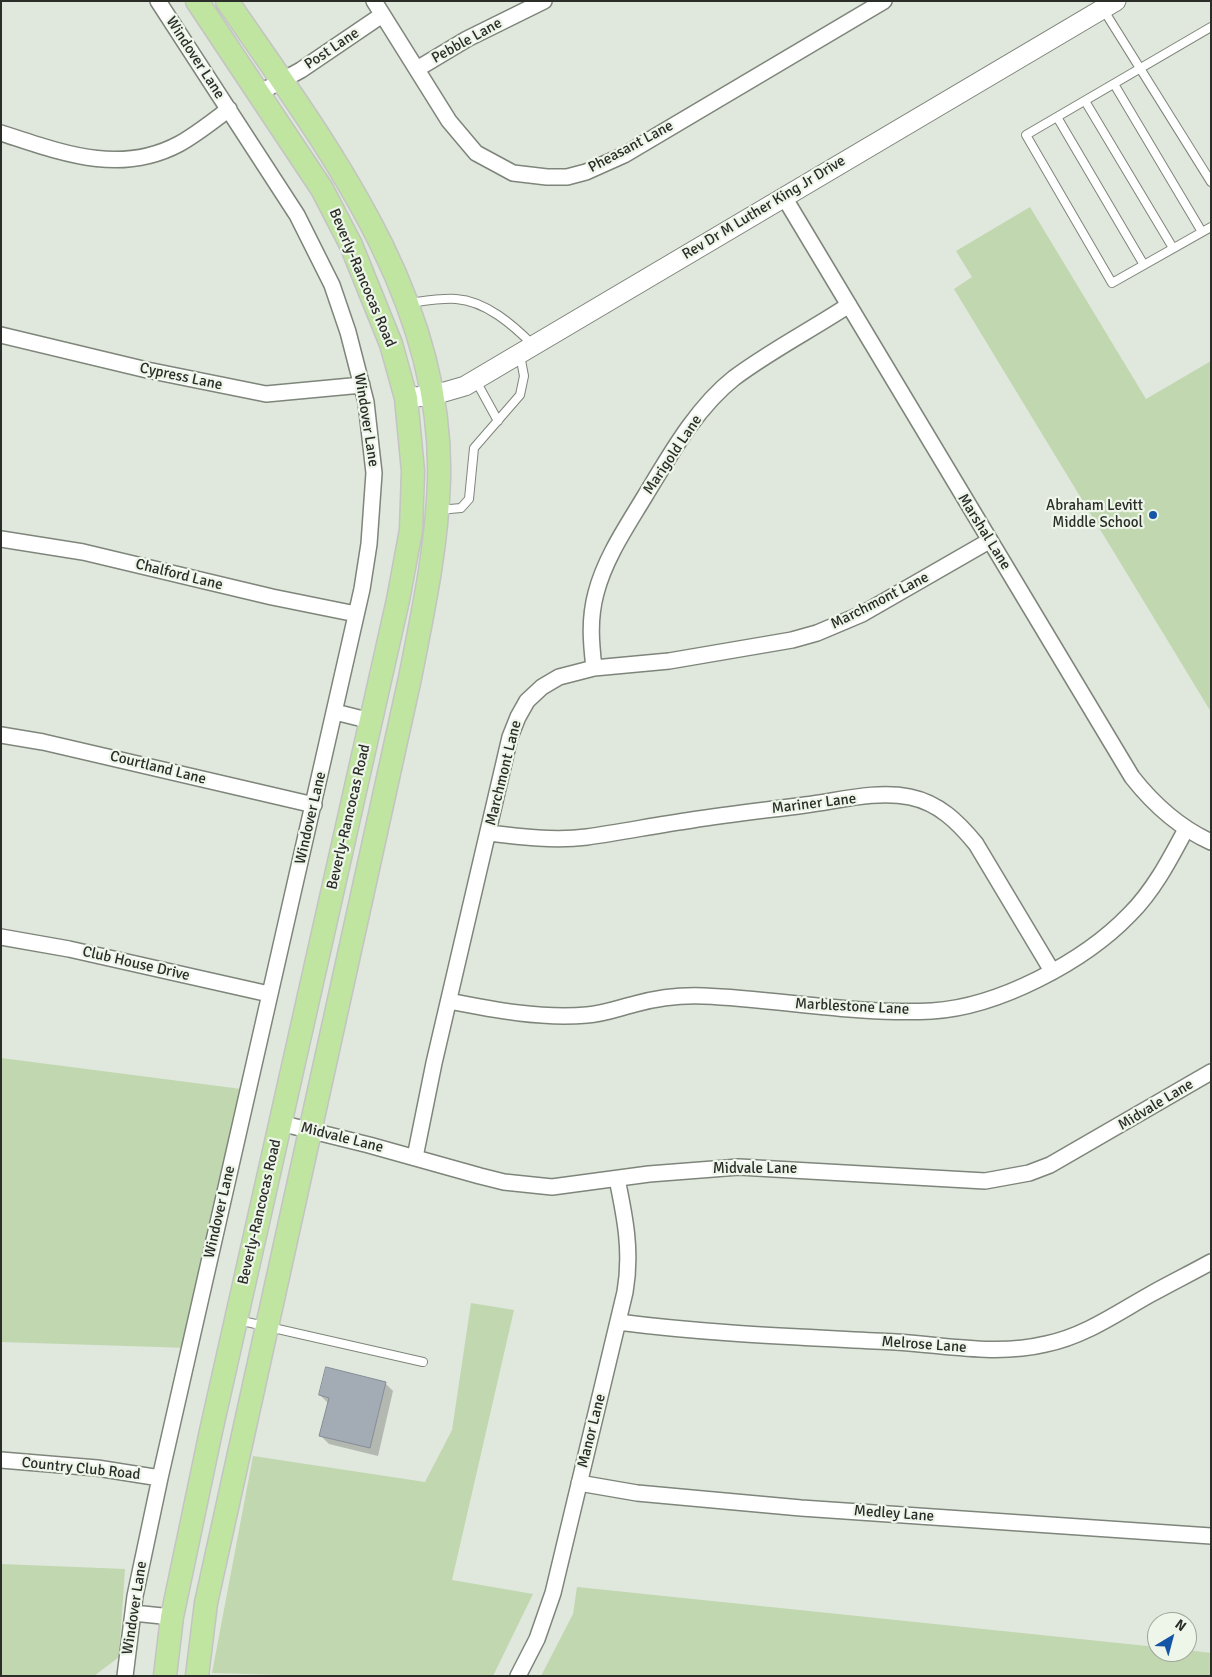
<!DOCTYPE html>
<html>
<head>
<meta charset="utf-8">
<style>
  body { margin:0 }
  #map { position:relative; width:1212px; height:1677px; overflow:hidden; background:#e0e7dc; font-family:Signika,sans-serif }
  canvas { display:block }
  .frame { position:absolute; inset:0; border:2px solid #2b2d29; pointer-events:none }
  .north { position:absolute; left:1147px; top:1612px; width:50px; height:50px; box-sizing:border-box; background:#eef5e9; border:1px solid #a0a59c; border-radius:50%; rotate:37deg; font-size:14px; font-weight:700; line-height:20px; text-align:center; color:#2b2d29 }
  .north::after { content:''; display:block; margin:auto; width:18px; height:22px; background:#1555a5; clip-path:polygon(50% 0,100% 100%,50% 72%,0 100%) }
</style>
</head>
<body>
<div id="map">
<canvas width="1212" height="1677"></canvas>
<div class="frame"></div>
<div class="north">N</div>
</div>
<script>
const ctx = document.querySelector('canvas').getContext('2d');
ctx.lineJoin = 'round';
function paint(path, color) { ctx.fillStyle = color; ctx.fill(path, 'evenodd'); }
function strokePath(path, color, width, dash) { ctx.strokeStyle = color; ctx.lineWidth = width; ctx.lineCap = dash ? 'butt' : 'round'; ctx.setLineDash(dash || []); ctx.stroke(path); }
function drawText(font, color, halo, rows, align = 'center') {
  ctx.font = font + ' Signika,sans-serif'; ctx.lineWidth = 4.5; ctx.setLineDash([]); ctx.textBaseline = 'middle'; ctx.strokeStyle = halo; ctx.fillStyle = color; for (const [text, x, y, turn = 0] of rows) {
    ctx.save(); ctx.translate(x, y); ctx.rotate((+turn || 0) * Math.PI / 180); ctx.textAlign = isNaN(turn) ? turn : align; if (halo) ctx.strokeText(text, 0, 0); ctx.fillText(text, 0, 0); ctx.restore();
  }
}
paint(new Path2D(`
  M 1030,207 L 1146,399 L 1211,361 L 1211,712 L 954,289 L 972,277 L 956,251 Z
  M 1,1058 L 249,1090 L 190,1348 L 1,1342 Z
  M 471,1303 L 514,1310 L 452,1580 L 533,1594 L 493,1676 L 315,1676 L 212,1673 L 253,1456 L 425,1482 L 452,1430 Z
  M 1,1564 L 125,1569 L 119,1657 L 94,1676 L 1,1676 Z
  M 577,1587 L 1157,1647 L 1157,1652 L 1187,1650 L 1211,1653 L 1211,1676 L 541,1676 L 573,1614 Z`), '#c0d7b0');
paint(new Path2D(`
  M 385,1383 L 393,1391 L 378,1456 L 329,1444 L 321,1436 L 328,1403 L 320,1395 Z`), '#0003');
const building = new Path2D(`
  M 326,1367 L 386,1382 L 370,1448 L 319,1436 L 329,1398 L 319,1395 Z`);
paint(building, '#a3abb5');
strokePath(building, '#858c96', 1);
const service = new Path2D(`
  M 1103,9 L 1211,182
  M 1211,27 L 1026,135 L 1112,283 L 1211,227
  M 1114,84 L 1202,232
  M 1085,101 L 1173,248
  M 1057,117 L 1144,265
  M 409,303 C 424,301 441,298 456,299 C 486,301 513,325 533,345
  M 476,381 L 498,421
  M 439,510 L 461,508 L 469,499 L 474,448 L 520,395 L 524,376 L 520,355
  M 238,1320 L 423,1362`);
const minor = new Path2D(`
  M 374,1 L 449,121 L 476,153 L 513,173 L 547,177 L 567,177 L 586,172 L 624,155 L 884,1
  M 417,69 L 467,39 L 544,1
  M 259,93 L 301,70 L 382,15
  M 1,133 C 60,152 119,176 179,144 C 197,134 213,121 229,109
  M 784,197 L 1132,777 C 1154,805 1178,827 1211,842
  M 1,335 L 147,370 L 266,394 L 362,385
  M 1,539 L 83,552 L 272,597 L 356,614
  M 594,668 C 591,642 589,619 596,593 C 605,558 627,526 645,496 C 670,455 696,408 734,378 C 770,351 811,330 849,305
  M 335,712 L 371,721
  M 1,735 L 43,742 L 314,805
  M 489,833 C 521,837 555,841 587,837 C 622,832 657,825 692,820 C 729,814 767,810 805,805 C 838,801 876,790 910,797 C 939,803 958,822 976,844 L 1052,971
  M 1,937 L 69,949 L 269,994
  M 449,1001 C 494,1010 542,1019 587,1015 C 603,1014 619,1008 635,1004 C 657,998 681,995 704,996 C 779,999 856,1015 932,1011 C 998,1007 1084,962 1130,914 C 1154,890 1170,859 1186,829
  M 280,1123 L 369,1145 L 480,1176 L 504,1182 L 552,1187 L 649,1174 L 739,1167 L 985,1181 L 1029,1173 L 1050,1165 L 1211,1072
  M 415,1157 L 434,1063 L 510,737 L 518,717 L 527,701 L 542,687 L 559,677 L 594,668 L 669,661 L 792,640 L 817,633 L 862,614 L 989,541
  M 618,1322 C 710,1334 803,1337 896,1342 C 946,1345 996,1356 1046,1344 C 1085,1336 1117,1313 1151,1294 C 1171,1283 1191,1273 1211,1262
  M 1,1460 L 97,1468 L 160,1478
  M 579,1483 L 637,1493 L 801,1508 L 1211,1536
  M 133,1613 L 172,1617
  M 125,1676 L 135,1596 L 160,1478 L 362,589 L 369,544 L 374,473 L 366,402 L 348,332 L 332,285 L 297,215 L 158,1
  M 518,1676 L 537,1639 L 553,1593 L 625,1292 C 632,1252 625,1217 617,1179`);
const tertiary = new Path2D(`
  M 406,398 L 434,395 L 465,386 L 1116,1`);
const primary = new Path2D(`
  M 165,1676 L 172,1617 L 211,1431 L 398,600 L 411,530 L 413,471 L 406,398 L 391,344 L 351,245 L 322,189 L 197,1
  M 197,1676 L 206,1603 L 410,678 C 423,612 437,547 439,480 C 444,297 326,145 227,1`);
strokePath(service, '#7e857a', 10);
strokePath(minor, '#7e857a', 18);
strokePath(tertiary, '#7e857a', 21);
strokePath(primary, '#c4c4c3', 25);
strokePath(service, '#fff', 8);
strokePath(minor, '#fff', 15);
strokePath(tertiary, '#fff', 19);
strokePath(primary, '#bfe5a1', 22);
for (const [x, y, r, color] of [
  [1153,515,5,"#1555a5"]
]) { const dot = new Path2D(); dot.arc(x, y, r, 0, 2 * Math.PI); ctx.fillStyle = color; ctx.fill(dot); strokePath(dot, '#eef5e9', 2); }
drawText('15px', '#2b2d29', '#eef5e9', [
  ["Pebble Lane",467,41,-29],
  ["Post Lane",332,49,-34],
  ["Windover Lane",195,58,57],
  ["Pheasant Lane",631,147,-28],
  ["Rev Dr M Luther King Jr Drive",764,208,-31],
  ["Beverly-Rancocas Road",362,278,67],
  ["Cypress Lane",181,377,12],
  ["Windover Lane",366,420,81],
  ["Marigold Lane",673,455,-56],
  ["Marshal Lane",984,532,58],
  ["Chalford Lane",179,575,14],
  ["Marchmont Lane",880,601,-27],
  ["Courtland Lane",158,768,14],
  ["Marchmont Lane",504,773,-76],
  ["Mariner Lane",814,804,-7],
  ["Beverly-Rancocas Road",349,817,-77],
  ["Windover Lane",311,818,-77],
  ["Club House Drive",136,964,13],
  ["Marblestone Lane",852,1007,3],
  ["Midvale Lane",1156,1105,-31],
  ["Midvale Lane",342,1138,14],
  ["Midvale Lane",755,1169],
  ["Windover Lane",220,1212,-77],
  ["Beverly-Rancocas Road",260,1212,-77],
  ["Melrose Lane",924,1345,4],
  ["Manor Lane",592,1431,-76],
  ["Country Club Road",81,1469,6],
  ["Medley Lane",894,1514,4],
  ["Windover Lane",135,1608,-81]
]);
drawText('15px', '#2b2d29', '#eef5e9', [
  ["Abraham Levitt",1143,506],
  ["Middle School",1143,523]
], 'right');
</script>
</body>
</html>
